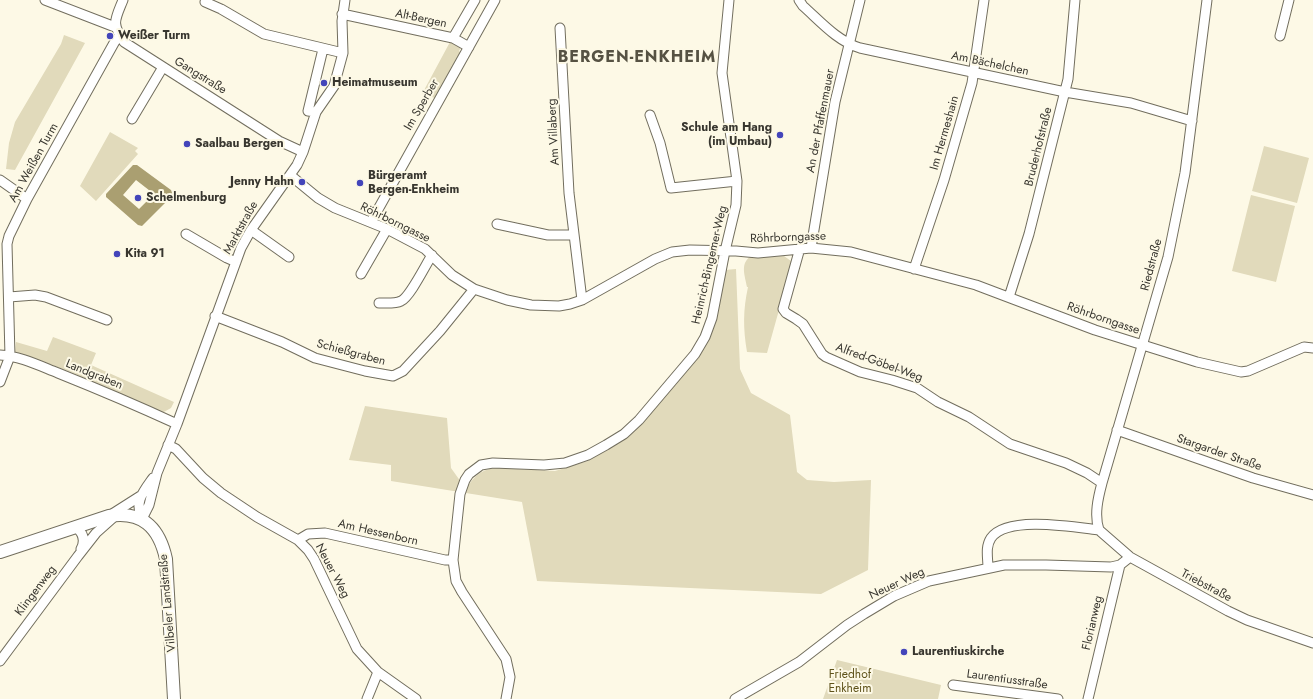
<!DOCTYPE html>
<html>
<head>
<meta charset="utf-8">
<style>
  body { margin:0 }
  canvas { display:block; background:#fdf9e6 }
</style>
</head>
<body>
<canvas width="1313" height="699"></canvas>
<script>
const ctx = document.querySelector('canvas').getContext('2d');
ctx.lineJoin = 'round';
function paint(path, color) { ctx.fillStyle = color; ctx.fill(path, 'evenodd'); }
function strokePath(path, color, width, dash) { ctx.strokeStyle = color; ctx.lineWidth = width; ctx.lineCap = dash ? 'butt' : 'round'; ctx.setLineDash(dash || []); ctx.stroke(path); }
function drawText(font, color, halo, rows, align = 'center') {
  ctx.font = font + ' Jost,sans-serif'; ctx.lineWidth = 4; ctx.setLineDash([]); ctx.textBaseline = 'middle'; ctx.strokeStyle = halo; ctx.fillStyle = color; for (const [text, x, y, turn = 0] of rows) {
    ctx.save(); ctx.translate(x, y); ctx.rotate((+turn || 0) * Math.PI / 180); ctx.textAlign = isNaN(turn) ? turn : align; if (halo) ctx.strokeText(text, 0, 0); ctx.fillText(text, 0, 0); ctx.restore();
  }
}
paint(new Path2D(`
  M 64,35 L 85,43 L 15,170 L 6,169 L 9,143 L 15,122 L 61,44 Z
  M 450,42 L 461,47 L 459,51 L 461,53 L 435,98 L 422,94 Z
  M 110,132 L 138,148 L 135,151 L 138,154 L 96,201 L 80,186 Z
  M 1264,146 L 1309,158 L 1297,203 L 1252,191 Z
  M 1251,195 L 1295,206 L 1276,282 L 1232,271 Z
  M 784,256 L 791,261 L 791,267 L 767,353 L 747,352 C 743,328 743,310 748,287 L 747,287 C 745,276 740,264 750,257 Z
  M 736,269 L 740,369 L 751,393 L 790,415 L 797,472 L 807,480 L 834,482 L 871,480 L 868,570 L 821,594 L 537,581 L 522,502 L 391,481 L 391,465 L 349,460 L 365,406 L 447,418 L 451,468 L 466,489 C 475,475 481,469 498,468 L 555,471 L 588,461 L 627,436 L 697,356 L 710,338 L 725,270 Z
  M 53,337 L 96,353 L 91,365 L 174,402 L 171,408 L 162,413 L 71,372 L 15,352 L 16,342 L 47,351 Z
  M 837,660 L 941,685 L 938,699 L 823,699 Z`), '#e1dabb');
paint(new Path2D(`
  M 133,165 L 137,165 L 171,190 L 173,195 L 142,226 L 138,225 L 106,197 L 106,194 ZM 136,180 L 154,194 L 139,209 L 123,195 Z`), '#aa9f71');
const minor = new Path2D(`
  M 45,0 L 115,27
  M 123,0 C 115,20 111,23 124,42 L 279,141 L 303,152
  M 799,0 L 803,6 C 820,21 837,41 860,48 L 1065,92 L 1131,103 L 1192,121
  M 1207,0 L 1185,173 L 1168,257 L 1102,483 C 1098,498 1094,515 1099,530 L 1130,557 L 1228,611 L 1247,620 L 1313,643
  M 205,2 L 221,9 L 264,34 L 343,53
  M 342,14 L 453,38 L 469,47
  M 560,28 L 569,193 L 582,300
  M 1280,36 L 1289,0
  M 453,38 L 475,0
  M 316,112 L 308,111 L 323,49
  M 650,115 L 660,143 L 671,188 L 737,181
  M 132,119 L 163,67
  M 290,175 L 318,198 L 335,208 L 387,229 L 425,249 L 452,275 L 474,289 L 507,300 L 531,305 L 559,306 L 570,304 L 582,300 L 655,259 L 672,252 L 690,250 L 736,251 L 758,253 L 811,248 L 851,252 L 976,285 L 1095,330 L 1197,362 L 1241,372 L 1248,371 L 1304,347 L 1313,348
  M 0,180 L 27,199
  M 371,222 L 495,0
  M 497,224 L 548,235 L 573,235
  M 251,230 L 289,257
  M 186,234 L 227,258 L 236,262
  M 800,248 L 783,309 L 786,313 L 796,319 L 803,324 L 822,354 L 826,357 L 860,372 L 892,380 L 917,388 L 938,402 L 969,417 L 1010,444 L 1066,463 L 1087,473 L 1102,483
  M 811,248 L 835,102 L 860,0
  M 914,269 L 944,180 L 972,83 L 984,0
  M 361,274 L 387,229
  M 9,297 L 35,295 L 46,297 L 107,320
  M 1009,297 L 1029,234 L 1068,79 L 1075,0
  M 379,303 C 386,303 395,304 401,301 C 410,297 426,264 432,255
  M 215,316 L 282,342 L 315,358 L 365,371 L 393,376 L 403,371 L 440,331 L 474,289
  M 0,355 C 20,356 40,366 58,373 C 98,389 138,406 177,424
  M 0,382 L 10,356 L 7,244 L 9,236 L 27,199 L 114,43 L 119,36
  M 1117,430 L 1253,478 L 1313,495
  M 168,445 L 176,449 L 203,478 L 221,493 L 257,517 L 298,540 L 308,550 L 314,559 L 357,649 L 378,672 L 416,699
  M 109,516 L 142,495
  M 142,519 L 149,505 L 157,473 L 177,424 L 241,248 L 251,230 L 297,165 L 303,152 L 316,112 L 334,86 L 343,53 L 342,21 L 345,0
  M 142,519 C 134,502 143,492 153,478
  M 76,527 C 83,533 86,540 81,549
  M 298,540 L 308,534 L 325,533 L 445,560 L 453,560
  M 988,568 C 988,558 985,547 991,538 C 1007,515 1074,527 1099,530
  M 0,661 L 78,556 L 96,533 L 114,517
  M 953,685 L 1058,699
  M 367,699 L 378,672
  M 506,699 L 510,677 L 506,659 L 462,592 L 456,581 L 453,560 L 460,494 L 465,480 L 469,474 L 481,465 L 493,463 L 544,465 L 565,463 L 588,455 L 606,445 L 624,434 L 639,420 L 695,354 L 705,337 L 712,318 L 725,251 L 736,205 L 737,181 L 722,73 L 729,0
  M 735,699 L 799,662 L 847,625 L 864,614 L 894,596 L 929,581 L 1004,565 L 1046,565 L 1111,567 L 1120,565 L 1130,557
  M 1088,699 L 1120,565`);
const major = new Path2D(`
  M 0,552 L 109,516 C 142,511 159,527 166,559 L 174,699`);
strokePath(minor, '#726e5e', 11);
strokePath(major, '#726e5e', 14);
strokePath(minor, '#fff', 9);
strokePath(major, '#fff', 12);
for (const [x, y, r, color] of [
  [110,36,4,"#4345ba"],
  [324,83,4,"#4345ba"],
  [780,135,4,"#4345ba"],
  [187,144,4,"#4345ba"],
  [302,182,4,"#4345ba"],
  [360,183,4,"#4345ba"],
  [138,198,4,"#4345ba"],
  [117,254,4,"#4345ba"],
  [904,652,4,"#4345ba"]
]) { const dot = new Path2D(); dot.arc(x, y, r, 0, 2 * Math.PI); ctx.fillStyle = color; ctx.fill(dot); strokePath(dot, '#fdf9e6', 1.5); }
drawText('12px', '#38362f', '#fdf9e6', [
  ["Alt-Bergen",421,19,12],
  ["Am Bächelchen",990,64,12],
  ["Gangstraße",200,76,32],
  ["Im Sperber",422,105,-60],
  ["An der Pfaffenmauer",821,121,-79],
  ["Am Villaberg",554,132,-93],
  ["Im Hermeshain",945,133,-74],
  ["Bruderhofstraße",1039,147,-76],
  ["Am Weißen Turm",34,163,-61],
  ["Röhrborngasse",395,223,26],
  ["Marktstraße",241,228,-61],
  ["Röhrborngasse",788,238,-2],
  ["Heinrich-Bingemer-Weg",710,265,-77],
  ["Riedstraße",1152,265,-75],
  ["Röhrborngasse",1103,319,19],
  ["Schießgraben",351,353,15],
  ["Alfred-Göbel-Weg",879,363,20],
  ["Landgraben",94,375,22],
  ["Stargarder Straße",1219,453,19],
  ["Am Hessenborn",378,533,13],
  ["Neuer Weg",332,571,62],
  ["Neuer Weg",897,584,-25],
  ["Triebstraße",1206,586,28],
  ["Klingenweg",36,591,-53],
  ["Vilbeler Landstraße",168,603,-95],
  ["Florianweg",1093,623,-77],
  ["Laurentiusstraße",1007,680,8]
]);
drawText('bold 12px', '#38362f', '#fdf9e6', [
  ["Weißer Turm",118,36],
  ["Heimatmuseum",332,83],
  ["Schule am Hang",772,128,"right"],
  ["(im Umbau)",772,142,"right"],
  ["Saalbau Bergen",195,144],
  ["Bürgeramt",368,176],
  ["Bergen-Enkheim",368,190],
  ["Jenny Hahn",294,182,"right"],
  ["Schelmenburg",146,198],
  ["Kita 91",125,254],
  ["Laurentiuskirche",912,652]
], 'left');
drawText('12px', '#5f531b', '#fdf9e6', [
  ["Friedhof",850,675],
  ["Enkheim",850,689]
]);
ctx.letterSpacing = '1px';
drawText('bold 16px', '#565243', '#fdf9e6', [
  ["BERGEN-ENKHEIM",637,58]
]);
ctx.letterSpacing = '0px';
</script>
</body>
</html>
